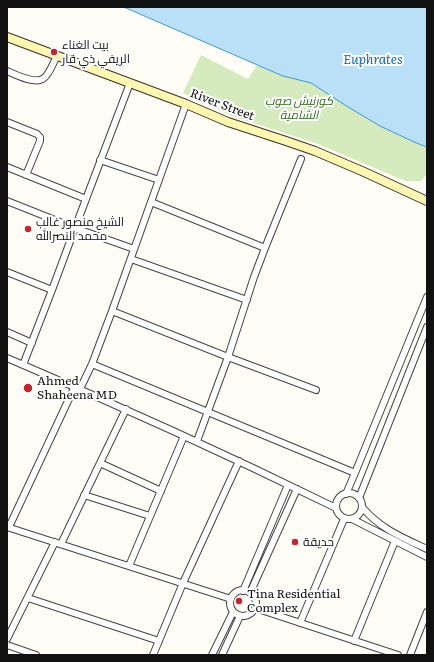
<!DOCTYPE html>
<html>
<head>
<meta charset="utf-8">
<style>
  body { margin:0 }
  #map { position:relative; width:434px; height:662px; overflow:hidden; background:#fffdf5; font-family:Literata,serif }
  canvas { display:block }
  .frame { position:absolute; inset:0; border:8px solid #111; pointer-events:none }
</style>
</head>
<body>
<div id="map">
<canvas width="434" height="662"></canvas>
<div class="frame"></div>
</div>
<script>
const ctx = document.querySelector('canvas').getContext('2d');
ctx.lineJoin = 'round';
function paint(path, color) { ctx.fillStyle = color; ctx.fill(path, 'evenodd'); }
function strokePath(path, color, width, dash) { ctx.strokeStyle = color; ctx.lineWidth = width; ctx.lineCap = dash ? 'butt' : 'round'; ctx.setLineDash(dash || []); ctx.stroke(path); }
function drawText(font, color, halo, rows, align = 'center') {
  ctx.font = font + ' Literata,Cairo,serif'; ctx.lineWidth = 4; ctx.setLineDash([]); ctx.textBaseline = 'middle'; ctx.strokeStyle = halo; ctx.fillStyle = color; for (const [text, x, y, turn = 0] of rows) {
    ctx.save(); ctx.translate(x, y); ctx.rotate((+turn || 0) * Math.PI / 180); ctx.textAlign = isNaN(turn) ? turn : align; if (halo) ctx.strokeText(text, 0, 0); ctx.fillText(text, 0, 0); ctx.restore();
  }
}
paint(new Path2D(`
  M 201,55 L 248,79 L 257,65 L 283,76 L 311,83 L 348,107 L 380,126 L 414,142 L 427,147 L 427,174 L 421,181 L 406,181 L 398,178 L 318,144 L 232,116 L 183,93 Z`), '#d5ebbd');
const water = new Path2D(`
  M 124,7 L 427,7 L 427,147 L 414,142 L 380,126 L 348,107 L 311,83 L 283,76 Z`);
paint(water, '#b9e0f7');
strokePath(water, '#3f96cf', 1);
const street = new Path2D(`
  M 7,71 C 16,75 36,85 44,78 C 50,73 53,63 57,56
  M 7,122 L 37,134 L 40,137 L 40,141 L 26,175
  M 100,160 L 159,180
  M 7,167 L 86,199
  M 7,201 L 75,228 L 134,249
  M 151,202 L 265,248
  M 131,259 L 247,300
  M 7,272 L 52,290
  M 112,311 L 228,357 L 316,390
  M 7,332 L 32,343
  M 7,358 C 118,405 228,455 336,508
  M 92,364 L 355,473
  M 23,365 L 52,290 L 75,228 L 130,83
  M 80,389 L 92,364 L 112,311 L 186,104
  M 197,441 L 228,357 L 254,277 L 265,248 L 301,159
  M 100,463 L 161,491
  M336 506a13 13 0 1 1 26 0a13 13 0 1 1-26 0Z
  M 346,494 L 355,473 L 427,297
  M 84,495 L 150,516
  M 359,498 L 427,327
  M 362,507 C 379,528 403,538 427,549
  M 352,519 L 427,557
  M 7,527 L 231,599
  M 9,527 L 75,386
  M 61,544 L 126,409
  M 129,566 L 184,436
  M230 603a13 13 0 1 1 26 0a13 13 0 1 1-26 0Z
  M 243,591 L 288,485
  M 250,593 L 297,489
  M 28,598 L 159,641
  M 255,608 L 398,655
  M 300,623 L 344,519
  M 7,639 L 55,542
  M 354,641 L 395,541
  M 7,645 L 36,655
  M 153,655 L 183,583 L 239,461
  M 212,655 L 233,612
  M 222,655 L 240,616
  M 410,655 L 427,612`);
const secondary = new Path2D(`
  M 7,37 L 186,104 L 228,122 L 286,141 L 315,151 L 362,171 L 427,201`);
strokePath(street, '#444', 8);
strokePath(secondary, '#333', 10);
strokePath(street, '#fff', 6);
strokePath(secondary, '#fff6b0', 8);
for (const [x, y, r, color] of [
  [54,52,4,"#c4262e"],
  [28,229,4,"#c4262e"],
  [28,388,5,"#c4262e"],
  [295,542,4,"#c4262e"],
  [239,601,4,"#c4262e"]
]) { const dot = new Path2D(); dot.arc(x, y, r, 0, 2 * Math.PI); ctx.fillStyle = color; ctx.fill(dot); strokePath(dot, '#fff', 1.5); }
drawText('12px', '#111', '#fff', [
  ["بيت الغناء",62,45],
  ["الريفي ذي قار",62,59],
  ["الشيخ منصور غالب",36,222],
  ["محمد النصرالله",36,236],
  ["Ahmed",37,381],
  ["Shaheena MD",37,395],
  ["حديقة",303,542],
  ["Tina Residential",247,594],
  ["Complex",247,608]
], 'left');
drawText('italic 12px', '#2f6b1f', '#fff', [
  ["كورنيش صوب",299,101],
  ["الشامية",299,115]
]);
drawText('12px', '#111', '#fff', [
  ["River Street",222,105,21]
]);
drawText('italic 13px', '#1768a6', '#fff', [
  ["Euphrates",373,60]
]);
</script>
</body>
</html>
